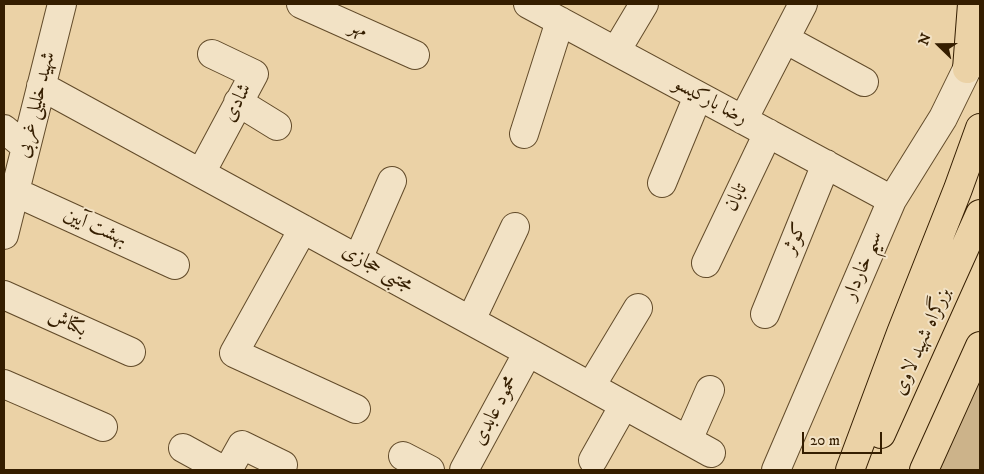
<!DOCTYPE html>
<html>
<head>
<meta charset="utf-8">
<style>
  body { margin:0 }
  #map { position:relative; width:984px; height:474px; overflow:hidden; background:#ebd2a6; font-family:"IM FELL DW Pica",serif }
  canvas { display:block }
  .frame { position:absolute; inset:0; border:5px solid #351e00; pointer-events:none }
  .north { position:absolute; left:914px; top:20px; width:50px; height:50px; -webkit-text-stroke:4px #f2e2c5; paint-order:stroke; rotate:292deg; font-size:14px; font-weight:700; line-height:20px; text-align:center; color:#351e00 }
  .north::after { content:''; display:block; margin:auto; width:18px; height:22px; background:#351e00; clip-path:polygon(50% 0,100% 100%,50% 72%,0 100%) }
  .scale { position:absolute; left:802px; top:432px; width:80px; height:22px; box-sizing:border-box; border:2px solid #351e00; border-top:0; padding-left:6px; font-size:15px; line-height:18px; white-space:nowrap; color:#351e00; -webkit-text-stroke:4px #f2e2c5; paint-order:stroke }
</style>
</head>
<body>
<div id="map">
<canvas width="984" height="474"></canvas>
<div class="frame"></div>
<div class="north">N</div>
<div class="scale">20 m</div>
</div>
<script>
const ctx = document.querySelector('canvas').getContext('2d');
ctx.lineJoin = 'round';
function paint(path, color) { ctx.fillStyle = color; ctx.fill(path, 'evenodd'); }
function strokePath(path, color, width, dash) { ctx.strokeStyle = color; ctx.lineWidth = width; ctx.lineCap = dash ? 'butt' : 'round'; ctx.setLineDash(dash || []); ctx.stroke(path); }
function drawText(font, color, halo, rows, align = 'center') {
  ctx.font = font + ' "IM FELL DW Pica",Amiri,serif'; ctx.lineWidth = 4; ctx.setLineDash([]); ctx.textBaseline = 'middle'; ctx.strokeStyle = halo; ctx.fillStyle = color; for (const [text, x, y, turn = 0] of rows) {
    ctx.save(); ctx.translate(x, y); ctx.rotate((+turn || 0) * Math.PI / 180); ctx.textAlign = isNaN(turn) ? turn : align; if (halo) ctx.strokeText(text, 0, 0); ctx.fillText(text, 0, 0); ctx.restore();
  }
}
paint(new Path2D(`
  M 980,375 L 980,470 L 937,470 Z`), '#ccb38a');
const minor = new Path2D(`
  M 301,4 L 415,55
  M 528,4 L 892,200
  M 785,39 L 864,82
  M 616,51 L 644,4
  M 41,86 L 528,352 L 711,453
  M 238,102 L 277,126
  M 743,120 L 803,4
  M 4,129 L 26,147
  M 524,134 L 560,21
  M 201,173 L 254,74 L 212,54
  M 662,183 L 698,96
  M 15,192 L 175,265
  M 303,229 L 234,353 L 356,409
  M 4,235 L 62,4
  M 358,259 L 392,181
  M 706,263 L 768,133
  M 4,295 L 131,352
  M 765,314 L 826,164
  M 471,320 L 515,227
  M 4,384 L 103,427
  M 591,386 L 638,308
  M 688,440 L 710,390
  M 183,448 L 223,470
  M 403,456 L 430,470
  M 593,460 L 624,405
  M 228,470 L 242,445 L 283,465
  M 464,470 L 528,352
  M 776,470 L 892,200 L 943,118 L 967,69`);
const major = new Path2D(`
  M 967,69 L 972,4`);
const highway = new Path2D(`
  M 881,434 L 980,214
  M 850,470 L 901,333 L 958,189 L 980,128
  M 924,470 L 980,346`);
strokePath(minor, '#624b2a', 30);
strokePath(major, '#351e00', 30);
strokePath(highway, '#351e00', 30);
strokePath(minor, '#f2e2c5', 28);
strokePath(major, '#ebd2a6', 28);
strokePath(highway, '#ebd2a6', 28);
drawText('20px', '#351e00', '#f2e2c5', [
  ["مهر",358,30,24],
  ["رضا بارکیسو",710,102,28],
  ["شادی",238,103,-62],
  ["شهید خلیلی غربی",37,105,-76],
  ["تابان",737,198,-64],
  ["بهشت آیین",95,228,24],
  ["کوثر",796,239,-68],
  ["سیم خاردار",864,266,-67],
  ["مجتبی حجازی",377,269,29],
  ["بکتاش",67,324,24],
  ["بزرگراه شهید لاوی",923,342,-66],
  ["محمود عابدی",496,411,-62]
]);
</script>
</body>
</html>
